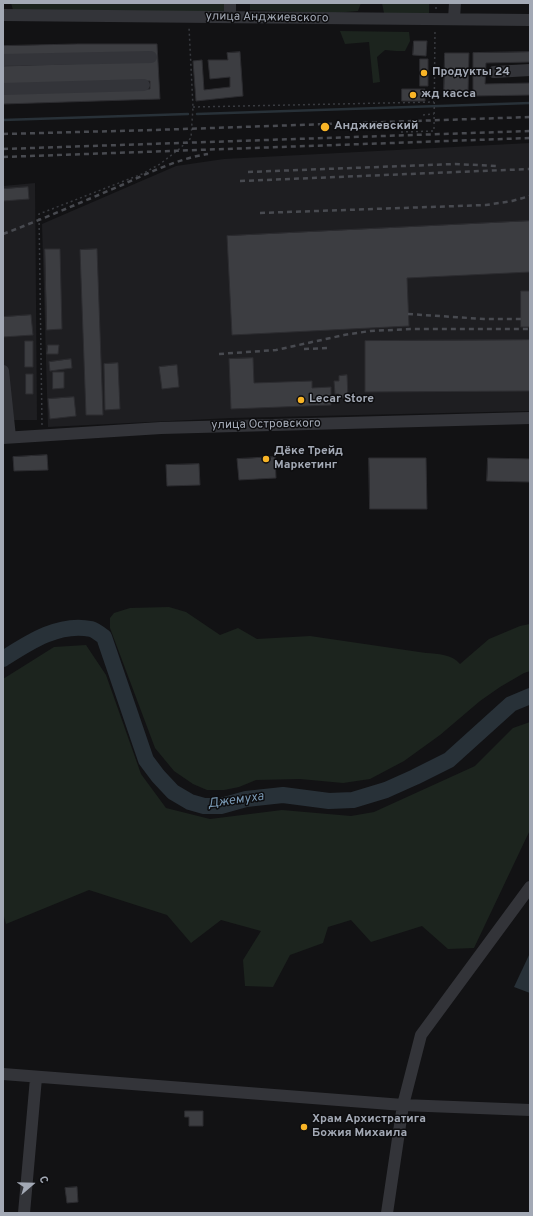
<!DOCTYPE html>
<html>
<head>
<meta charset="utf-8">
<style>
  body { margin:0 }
  #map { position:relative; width:533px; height:1216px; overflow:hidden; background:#121214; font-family:Overpass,sans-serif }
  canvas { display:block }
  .frame { position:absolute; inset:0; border:4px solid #a3a9b5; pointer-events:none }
  .north { position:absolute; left:12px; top:1164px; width:40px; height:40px; -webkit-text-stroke:3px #0d0d0f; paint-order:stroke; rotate:70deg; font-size:11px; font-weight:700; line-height:16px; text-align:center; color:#a3a9b5 }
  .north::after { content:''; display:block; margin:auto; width:14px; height:18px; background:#a3a9b5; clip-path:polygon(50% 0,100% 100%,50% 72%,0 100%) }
</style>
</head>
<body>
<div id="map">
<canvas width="533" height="1216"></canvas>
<div class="frame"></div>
<div class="north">С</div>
</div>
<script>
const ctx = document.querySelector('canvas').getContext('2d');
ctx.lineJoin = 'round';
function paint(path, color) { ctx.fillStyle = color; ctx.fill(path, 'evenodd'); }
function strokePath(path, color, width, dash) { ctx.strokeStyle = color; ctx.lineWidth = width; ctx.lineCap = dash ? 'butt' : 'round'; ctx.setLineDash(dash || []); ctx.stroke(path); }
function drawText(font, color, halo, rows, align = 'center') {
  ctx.font = font + ' Overpass,sans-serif'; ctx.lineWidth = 3; ctx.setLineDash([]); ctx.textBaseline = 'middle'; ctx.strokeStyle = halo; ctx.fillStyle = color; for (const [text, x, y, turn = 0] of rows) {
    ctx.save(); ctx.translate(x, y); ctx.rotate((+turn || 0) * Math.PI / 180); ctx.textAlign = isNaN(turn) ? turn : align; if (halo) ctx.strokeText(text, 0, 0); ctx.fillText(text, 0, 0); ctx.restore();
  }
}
paint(new Path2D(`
  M 530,143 L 530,411 L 231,418 L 48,427 L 42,224 L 176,166 L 224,159 Z
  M 35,183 L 37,420 L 3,420 L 3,186 Z`), '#1e1e21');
paint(new Path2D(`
  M 11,3 L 230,3 L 230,11 L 165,12 L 13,10 Z
  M 250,3 L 361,3 L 358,11 L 335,13 L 250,10 Z
  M 382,3 L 429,3 L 429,13 L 384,13 Z
  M 340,31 L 409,32 L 410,41 L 405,51 L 396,51 L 385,50 L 377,57 L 380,82 L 373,83 L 369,42 L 345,44 Z
  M 169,607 L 186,612 L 220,635 L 238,628 L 257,639 L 310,636 L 426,653 C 438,654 452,654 460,664 L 489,639 L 520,626 L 530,624 L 530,671 L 524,673 L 500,687 L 480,701 L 440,735 L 404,761 L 370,779 L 343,783 L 300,779 L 256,780 L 239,787 L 224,790 L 207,790 L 193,784 L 174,771 L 155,748 L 110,628 L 110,618 L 114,613 L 130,608 Z
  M 86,645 L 106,675 L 141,774 L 166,808 L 210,819 L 282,810 L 351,816 L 374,812 L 475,766 L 513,728 L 530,722 L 530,830 L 474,948 L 448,949 L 422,926 L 371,942 L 351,920 L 328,927 L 323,943 L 290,955 L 273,987 L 245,986 L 243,960 L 261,931 L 221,920 L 191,943 L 167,915 L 89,890 L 6,924 L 3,913 L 3,679 L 54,647 Z`), '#1c241e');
paint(new Path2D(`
  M 530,953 L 530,993 L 514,987 Z`), '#283138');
strokePath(new Path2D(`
  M 197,114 L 530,103
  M 3,120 L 188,114`), '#283138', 2.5);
strokePath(new Path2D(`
  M 3,659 C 28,643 59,622 91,629 C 95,630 100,634 104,637 L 146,760 L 158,776 L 173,792 L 190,802 L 204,806 L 221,806 L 246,799 L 283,795 L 329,801 L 353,800 L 386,790 L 415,777 L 449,760 L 511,704 L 530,696`), '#283138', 16);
const building = new Path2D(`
  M 414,41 L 427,41 L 426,56 L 413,55 Z
  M 77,44 L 157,44 L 160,99 L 3,104 L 3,93 L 150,89 L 150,81 L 3,86 L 3,66 L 153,61 L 3,55 L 3,46 Z
  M 240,52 L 243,96 L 196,101 L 193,61 L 202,60 L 204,90 L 230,87 L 230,77 L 210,79 L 208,60 L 228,60 L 227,53 Z
  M 530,52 L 530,62 L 486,63 L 485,84 L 530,83 L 530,95 L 473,96 L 473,53 Z
  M 445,53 L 469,53 L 468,92 L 444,91 Z
  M 420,59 L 428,59 L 428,86 L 420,86 Z
  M 402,89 L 425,89 L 425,101 L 402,101 Z
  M 28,187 L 29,199 L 3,201 L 3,189 Z
  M 530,221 L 530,272 L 407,278 L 409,326 L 232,335 L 227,236 Z
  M 45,249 L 60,249 L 62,329 L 47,330 Z
  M 97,249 L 103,415 L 86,415 L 80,250 Z
  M 521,291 L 530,291 L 530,327 L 521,327 Z
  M 31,315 L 33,335 L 3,337 L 3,317 Z
  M 530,340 L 530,391 L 365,392 L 365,341 Z
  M 25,341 L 33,341 L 33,367 L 25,367 Z
  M 48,345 L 59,345 L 58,354 L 47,354 Z
  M 253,358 L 254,383 L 312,381 L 312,388 L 331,387 L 331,405 L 231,409 L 229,359 Z
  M 71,359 L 72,368 L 50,371 L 49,362 Z
  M 118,363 L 120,409 L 105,410 L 104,364 Z
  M 177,365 L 179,387 L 162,389 L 159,367 Z
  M 53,372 L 64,372 L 64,388 L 53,389 Z
  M 26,374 L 33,374 L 33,394 L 26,394 Z
  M 347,375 L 348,397 L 339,398 L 339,394 L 335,394 L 334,381 L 339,381 L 339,376 Z
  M 74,397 L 76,416 L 50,419 L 48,399 Z
  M 47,455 L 48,470 L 14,471 L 13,457 Z
  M 275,457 L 276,478 L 239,480 L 237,459 Z
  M 369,458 L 426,458 L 427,509 L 370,509 Z
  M 488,458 L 530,459 L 530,482 L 487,481 Z
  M 199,464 L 200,485 L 167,486 L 166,465 Z
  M 185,1111 L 203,1111 L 203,1126 L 189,1126 L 189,1117 L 185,1117 Z
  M 77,1187 L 78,1202 L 67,1203 L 65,1188 Z`);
paint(building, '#3c3d41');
strokePath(building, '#2c2c30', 1);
strokePath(new Path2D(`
  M 436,9 L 436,3
  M 193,107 L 434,102
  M 423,115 L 434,114
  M 401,132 L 434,131 L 435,29
  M 42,425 L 39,214 L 142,174 L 160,164 L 178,150 L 191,138 L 193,107 L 189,27`), '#393b40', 1.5, [2, 3]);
strokePath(new Path2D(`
  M 3,15 L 530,20
  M 230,17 L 230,3
  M 454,19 L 455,3
  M 3,60 L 151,57
  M 494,72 L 530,70
  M 3,89 L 144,85
  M 3,371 L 10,437
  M 3,438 L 161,428 L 530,418
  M 3,1074 L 403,1105 L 530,1110
  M 24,1213 L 36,1078
  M 387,1213 L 403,1105 L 421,1035 L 530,887`), '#333439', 12);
strokePath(new Path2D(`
  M 3,134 L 154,130 L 530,117
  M 3,149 L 530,131
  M 3,157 L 530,138
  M 248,172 L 455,164 L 498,166
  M 240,181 L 530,169
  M 260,213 L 486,205 L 512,201 L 530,196
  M 3,234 C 43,219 82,202 122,185 C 148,173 180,158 208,154
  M 408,314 L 484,319 L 521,319
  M 304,349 L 329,348
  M 219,354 L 276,350 L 344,335 L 370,331 L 411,329 L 530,329`), '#484a50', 2.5, [5, 4]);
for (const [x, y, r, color] of [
  [424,73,4,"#f8b426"],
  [413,95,4,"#f8b426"],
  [325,127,5,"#f8b426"],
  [301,400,4,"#f8b426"],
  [266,459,4,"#f8b426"],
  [304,1127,4,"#f8b426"]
]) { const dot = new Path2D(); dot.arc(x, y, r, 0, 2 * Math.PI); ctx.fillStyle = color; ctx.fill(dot); strokePath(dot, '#0d0d0f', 1.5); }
drawText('12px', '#a3a9b5', '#0d0d0f', [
  ["улица Анджиевского",267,18,1],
  ["улица Островского",266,425,-1]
]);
drawText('bold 12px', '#a3a9b5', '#0d0d0f', [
  ["Продукты 24",432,73],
  ["жд касса",421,95],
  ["Анджиевский",334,127],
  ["Lecar Store",309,400],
  ["Дёке Трейд",274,452],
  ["Маркетинг",274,466],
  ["Храм Архистратига",312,1120],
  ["Божия Михаила",312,1134]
], 'left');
drawText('italic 13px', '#7897b2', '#0d0d0f', [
  ["Джемуха",236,801,-8]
]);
</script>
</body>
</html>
